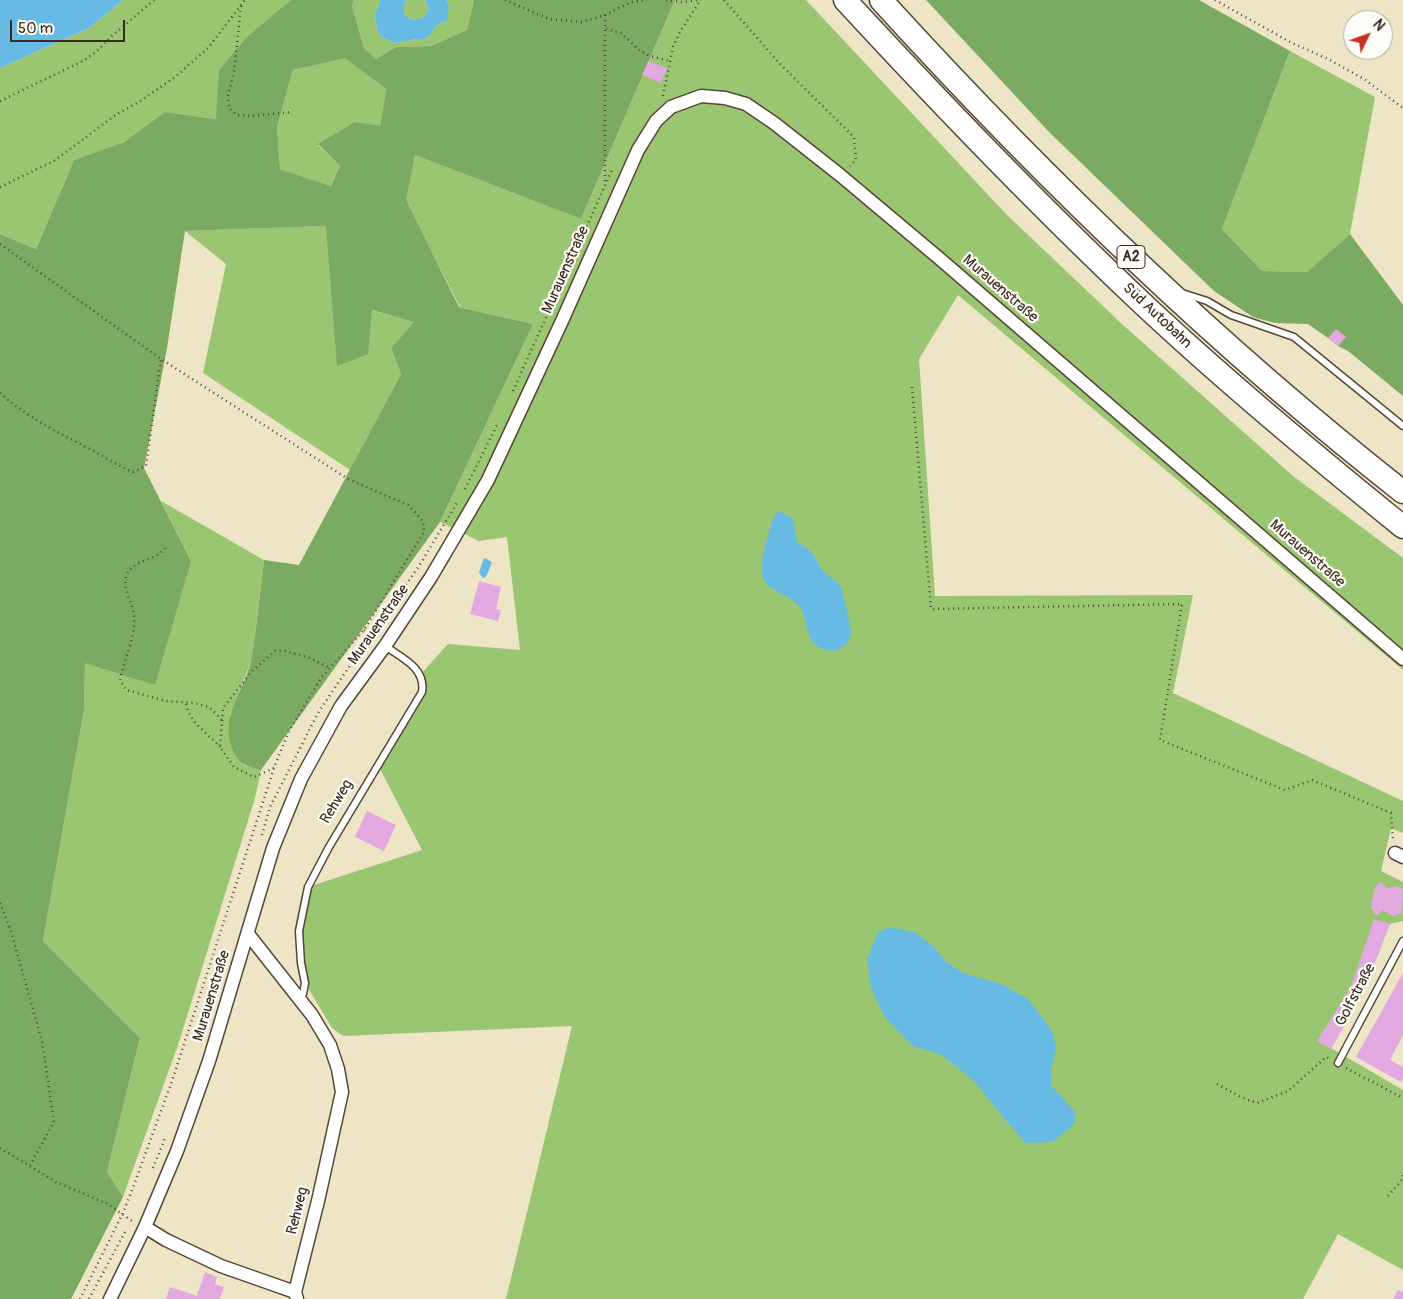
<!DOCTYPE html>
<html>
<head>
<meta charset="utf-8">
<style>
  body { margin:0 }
  #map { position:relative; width:1403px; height:1299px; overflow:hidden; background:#eee4c6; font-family:Pangolin,sans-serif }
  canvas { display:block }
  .north { position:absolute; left:1343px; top:10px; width:50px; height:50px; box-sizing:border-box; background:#fdfcf7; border:1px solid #afa8a0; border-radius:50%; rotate:48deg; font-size:14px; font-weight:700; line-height:20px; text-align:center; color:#3b2a1e }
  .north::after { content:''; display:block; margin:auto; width:18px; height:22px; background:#c8321e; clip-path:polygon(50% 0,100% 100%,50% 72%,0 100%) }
  .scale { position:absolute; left:10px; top:20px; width:115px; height:22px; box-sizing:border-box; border:2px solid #3b2a1e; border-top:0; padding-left:6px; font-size:15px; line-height:18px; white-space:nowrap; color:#3b2a1e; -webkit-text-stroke:4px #fdfcf7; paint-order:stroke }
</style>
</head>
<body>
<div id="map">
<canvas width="1403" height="1299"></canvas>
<div class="north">N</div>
<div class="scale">50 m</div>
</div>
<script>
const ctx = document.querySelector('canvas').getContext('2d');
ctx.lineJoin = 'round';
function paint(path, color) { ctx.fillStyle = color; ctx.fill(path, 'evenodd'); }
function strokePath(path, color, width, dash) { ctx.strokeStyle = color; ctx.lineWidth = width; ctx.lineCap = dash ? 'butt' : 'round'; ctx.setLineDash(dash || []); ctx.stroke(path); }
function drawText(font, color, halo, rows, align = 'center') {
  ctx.font = font + ' Pangolin,sans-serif'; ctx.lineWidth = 4.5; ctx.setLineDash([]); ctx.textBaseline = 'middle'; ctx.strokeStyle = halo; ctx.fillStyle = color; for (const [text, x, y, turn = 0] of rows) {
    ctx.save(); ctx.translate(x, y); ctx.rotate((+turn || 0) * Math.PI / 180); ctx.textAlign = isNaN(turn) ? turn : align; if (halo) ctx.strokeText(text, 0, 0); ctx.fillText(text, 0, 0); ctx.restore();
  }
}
paint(new Path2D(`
  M 123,0 L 291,0 L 283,7 L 216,119 L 165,112 L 124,142 L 74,160 L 36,249 L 0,234 L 0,68 L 89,28 Z
  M 354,0 L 380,0 C 374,16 374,20 380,36 L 395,43 L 416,39 L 426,39 L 434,28 L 442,22 L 449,6 L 446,0 L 474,0 L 467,30 L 431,46 L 396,47 L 376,59 L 364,48 L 352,6 Z
  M 408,0 L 425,0 L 429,10 L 422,18 L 412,20 L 404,14 L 404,4 Z
  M 675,0 L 806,0 L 1006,214 L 1123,325 L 1293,476 L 1403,558 L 1403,670 L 958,295 L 919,359 L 935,596 L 1193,595 L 1173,693 L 1403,801 L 1403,833 L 1391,828 L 1381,871 L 1403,882 L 1403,921 L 1390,924 L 1362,995 L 1331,1048 L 1403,1090 L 1403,1270 L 1338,1234 L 1303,1299 L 506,1299 L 572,1026 L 343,1036 L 332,1028 L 305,983 L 299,931 L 308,887 L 422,850 L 378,765 L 422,692 L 421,674 L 448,644 L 520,650 L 507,537 L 479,541 L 440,522 L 533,324 L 460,307 L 405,200 L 415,155 L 581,219 Z
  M 1290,51 L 1375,97 L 1350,234 L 1307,272 L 1262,271 L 1222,229 Z
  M 345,57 L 386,89 L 380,126 L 318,145 L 340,166 L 331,186 L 280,169 L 277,127 L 293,70 Z
  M 326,226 L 371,310 L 415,322 L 391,348 L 401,374 L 350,470 L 203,373 L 226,264 L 185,231 Z
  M 161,501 L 264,560 L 252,659 L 230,715 L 244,765 L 261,770 L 255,798 L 178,1045 L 123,1197 L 107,1172 L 140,1038 L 43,941 L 84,710 L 85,662 L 191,561 Z`), '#9ac571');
paint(new Path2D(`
  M 291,0 L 354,0 L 352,6 L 364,48 L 376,59 L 396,47 L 431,46 L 467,30 L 474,0 L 675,0 L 581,219 L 415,155 L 406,200 L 459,307 L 533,324 L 440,522 L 261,770 C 246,766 237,763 232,748 C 219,714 247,688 252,656 C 257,624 260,592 264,560 L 299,565 L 401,374 L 391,348 L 414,322 L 372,310 L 368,354 L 337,366 L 326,226 L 185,231 L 167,348 L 144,468 L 191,561 L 155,685 L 85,663 L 84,710 L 43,941 L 140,1038 L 107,1172 L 123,1197 L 71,1299 L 0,1299 L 0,234 L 36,249 L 74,160 L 124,142 L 165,112 L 216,119 L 219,70 L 247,37 ZM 345,58 L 386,89 L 380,126 L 355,122 L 318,144 L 340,166 L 331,186 L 280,169 L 277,127 L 293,70 Z
  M 926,0 L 1199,0 L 1290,51 L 1222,229 L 1262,271 L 1307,272 L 1350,234 L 1403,305 L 1403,396 L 1348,351 L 1338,346 L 1328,338 L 1308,324 L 1275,323 L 1253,317 L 1214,291 L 1050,133 Z`), '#7baa63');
paint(new Path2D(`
  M 0,0 L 123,0 L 89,28 L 0,68 Z
  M 380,0 L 408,0 L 404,4 L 404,14 L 412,20 L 422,18 L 429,10 L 425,0 L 446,0 L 449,6 L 447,21 C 436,22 433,32 426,39 L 416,39 L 395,43 L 380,36 C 374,20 374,16 380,0 Z
  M 780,511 L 793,519 L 797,542 C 802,545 808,549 812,553 C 817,559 819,567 824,572 C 830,578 837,580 841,588 C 843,592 851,628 851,632 C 850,652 826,656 814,643 C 804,633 808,615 798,605 C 790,596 775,593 767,584 C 754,569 770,532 774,515 Z
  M 484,558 L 492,562 L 487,575 L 484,578 L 481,576 L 479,572 Z
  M 888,928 L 902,929 L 916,933 L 933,946 L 946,962 L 963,973 L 1001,984 L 1028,999 L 1052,1031 L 1056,1048 L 1051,1071 L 1051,1085 L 1075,1112 L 1074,1125 L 1052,1142 L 1026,1143 L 1002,1116 L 974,1081 L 942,1055 L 913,1046 L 884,1016 L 871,988 L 867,960 L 878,932 Z`), '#67bae3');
paint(new Path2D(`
  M 648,61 L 667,68 L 661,83 L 642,75 Z
  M 1336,329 L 1346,337 L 1338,346 L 1328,338 Z
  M 479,581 L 501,587 L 496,609 L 501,610 L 498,621 L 470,614 Z
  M 367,811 L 396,825 L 384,851 L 355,837 Z
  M 1380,881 L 1387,888 L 1397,886 L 1403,889 L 1402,913 L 1393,916 L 1383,910 L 1376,916 L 1371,908 L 1374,890 Z
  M 1374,919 L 1390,924 L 1362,995 L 1331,1049 L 1317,1041 L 1350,989 Z
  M 1403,973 L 1403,1035 L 1390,1060 L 1403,1067 L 1403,1078 L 1401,1082 L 1356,1057 Z
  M 205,1272 L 217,1277 L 215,1284 L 224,1287 L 220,1299 L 166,1299 L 170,1287 L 197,1296 Z
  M 1398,1290 L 1403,1292 L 1403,1299 L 1393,1299 Z`), '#e3aae1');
const service = new Path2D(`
  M 1182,293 L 1207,301 L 1231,315 L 1294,337 L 1403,426
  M 300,999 L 303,994 L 305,983 L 301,963 L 299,931 L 308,887 L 329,847 L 422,692 C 426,668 402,658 385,646
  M 1338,1063 L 1403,941`);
const minor = new Path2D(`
  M 1395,853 L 1403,857
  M 248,934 L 312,1015 L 330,1045 L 338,1069 L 342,1092 L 318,1201 L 295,1292 L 297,1299
  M 145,1227 L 166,1240 L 221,1266 L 295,1292
  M 110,1299 L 145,1227 L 177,1151 L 209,1061 L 273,848 L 301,779 L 341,706 L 385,646 L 431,577 L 488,480 L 562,321 L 638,150 L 656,121 L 671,107 L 701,96 L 725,98 L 746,104 L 774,123 L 840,175 L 940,259 L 1403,659`);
const motorway = new Path2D(`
  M 845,0 C 941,104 1039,206 1142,303 C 1226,382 1314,455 1403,527
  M 881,0 C 1042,177 1215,344 1403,492`);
strokePath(service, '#564637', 9);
strokePath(minor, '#564637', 15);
strokePath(motorway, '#564637', 25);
strokePath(new Path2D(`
  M 505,0 L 549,19 L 582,22 L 605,15 L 631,2 L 646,0
  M 666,0 L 681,2 L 701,0
  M 724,0 L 779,63 L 854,137 L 856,160 L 850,166
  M 1215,0 L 1292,43 L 1328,59 L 1364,79 L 1403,108
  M 241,6 L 234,72 L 228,96 L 229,108 L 237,115 L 251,116 L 292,112
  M 605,15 L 605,181
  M 606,29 L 621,33 L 640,51 L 650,56 L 670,61
  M 663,96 L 673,47 L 680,32 L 700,1
  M 0,101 L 83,61 L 96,52 L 113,35 L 154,0
  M 0,187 L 54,161 L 117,114 L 139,102 L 175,77 L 208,48 L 245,0
  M 0,244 L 161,359 L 348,479 L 408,505 L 423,521 L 424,532 L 364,630 L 321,678 L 288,733 L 274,768 L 172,1081 L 131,1193 L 122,1215 L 80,1299
  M 912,387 L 931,609 L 1182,604 L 1160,740 L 1285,790 L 1312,780 L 1391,813 L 1393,839
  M 513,391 L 612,170
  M 0,393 C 28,418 59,433 92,450 C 106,458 119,466 133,472 L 146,466 L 161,359
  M 465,489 L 498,423
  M 165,548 C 156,561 135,559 127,574 C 121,587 133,603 134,616 C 137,633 123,663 120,680 L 126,690 L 166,701 L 194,703 L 209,707 L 223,721
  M 364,630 L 373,636
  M 186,704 C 190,724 208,733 220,747
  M 274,768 L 254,777 L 234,767 L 220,747 L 223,708 L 252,671 L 275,651 L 286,651 L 310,658 L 330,668
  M 262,835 L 270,807 L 318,713 L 340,680 L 419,566 L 457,503
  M 0,903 L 11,931 L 42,1041 L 54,1122 L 30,1165
  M 1346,1068 L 1403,1098
  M 1217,1084 L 1241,1097 L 1257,1103 L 1288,1091 L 1326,1057 L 1328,1058
  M 0,1148 L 56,1182 L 108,1204 L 132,1221
  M 153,1168 L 165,1138
  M 1388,1196 L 1402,1180 L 1403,1173
  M 89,1299 L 126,1230`), '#564637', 2.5, [1, 4]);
strokePath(service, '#fff', 6);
strokePath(minor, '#fff', 12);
strokePath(motorway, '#fff', 22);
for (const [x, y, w] of [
  [1131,257,28]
]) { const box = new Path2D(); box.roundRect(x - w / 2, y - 11.5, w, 23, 4); ctx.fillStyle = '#fdfcf7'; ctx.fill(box); strokePath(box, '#3b2a1e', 1); }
drawText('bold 14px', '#3b2a1e', null, [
  ["A2",1131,257]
]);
drawText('15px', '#3b2a1e', '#fdfcf7', [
  ["Murauenstraße",566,270,-66],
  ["Murauenstraße",1000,289,41],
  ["Süd Autobahn",1157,316,43],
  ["Murauenstraße",1307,554,41],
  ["Murauenstraße",379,625,-55],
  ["Rehweg",337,802,-59],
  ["Golfstraße",1356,995,-62],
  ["Murauenstraße",212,996,-73],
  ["Rehweg",298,1211,-76]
]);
</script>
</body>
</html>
